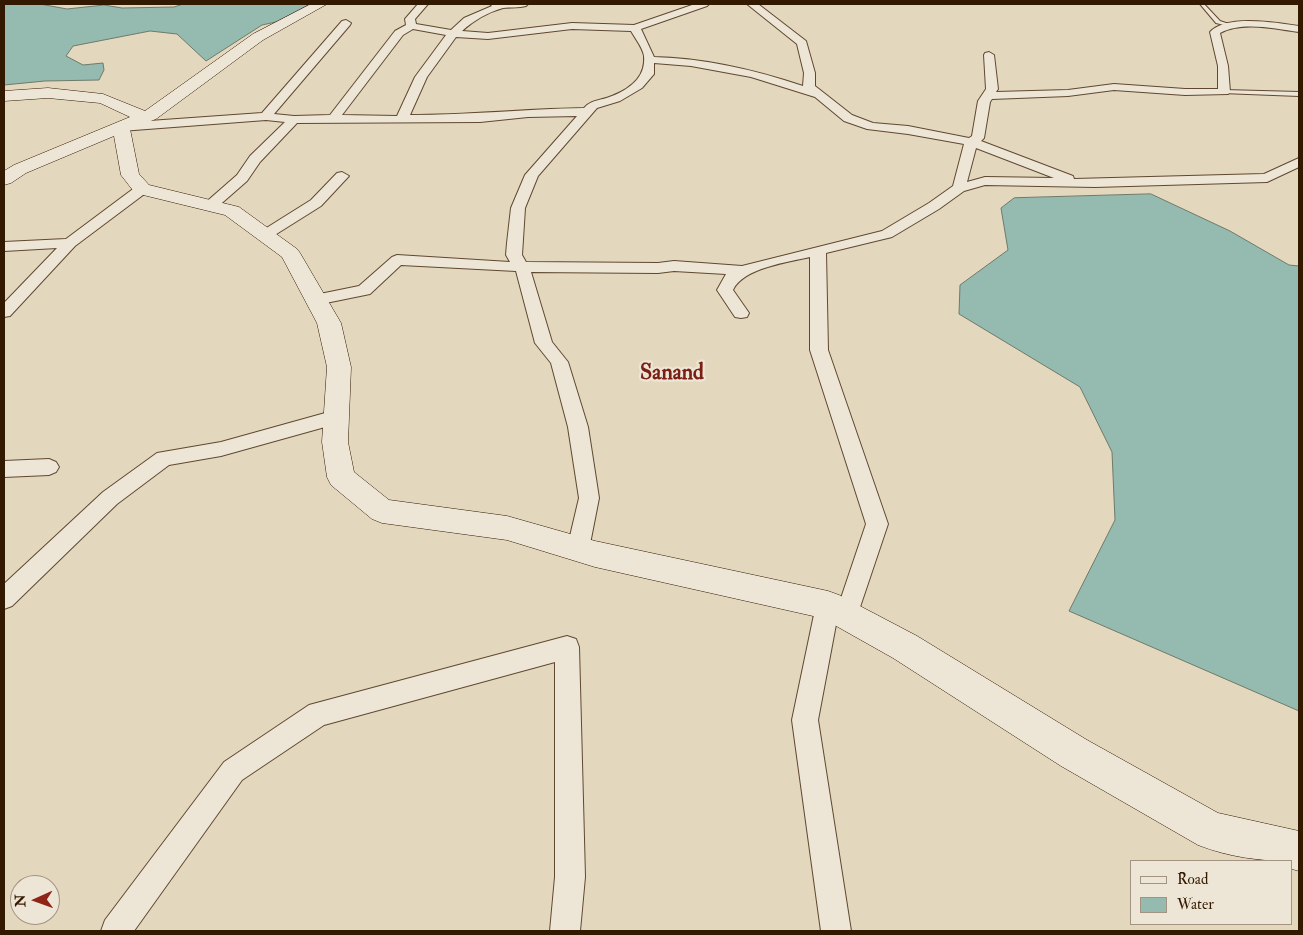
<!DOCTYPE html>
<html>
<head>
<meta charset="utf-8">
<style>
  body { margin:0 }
  #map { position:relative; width:1303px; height:935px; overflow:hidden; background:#e3d7be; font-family:"IM FELL Double Pica",serif }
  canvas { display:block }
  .frame { position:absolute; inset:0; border:5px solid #341901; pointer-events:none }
  .legend { position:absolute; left:1130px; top:860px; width:162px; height:65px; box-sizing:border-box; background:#ede5d5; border:1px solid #a39380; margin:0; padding:6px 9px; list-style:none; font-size:15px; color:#341901 }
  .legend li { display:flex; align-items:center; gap:10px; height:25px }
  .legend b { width:25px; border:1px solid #a39380 }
  .north { position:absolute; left:10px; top:875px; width:50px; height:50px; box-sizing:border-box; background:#ede5d5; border:1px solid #a39380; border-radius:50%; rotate:268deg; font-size:14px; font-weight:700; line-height:20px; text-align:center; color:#341901 }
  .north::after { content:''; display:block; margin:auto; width:18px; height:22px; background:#8f2418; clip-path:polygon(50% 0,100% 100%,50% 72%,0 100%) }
</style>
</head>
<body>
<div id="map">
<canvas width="1303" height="935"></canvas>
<div class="frame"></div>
<ul class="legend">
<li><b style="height:6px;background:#ede5d5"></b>Road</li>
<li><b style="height:14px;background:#95baaf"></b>Water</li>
</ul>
<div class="north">N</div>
</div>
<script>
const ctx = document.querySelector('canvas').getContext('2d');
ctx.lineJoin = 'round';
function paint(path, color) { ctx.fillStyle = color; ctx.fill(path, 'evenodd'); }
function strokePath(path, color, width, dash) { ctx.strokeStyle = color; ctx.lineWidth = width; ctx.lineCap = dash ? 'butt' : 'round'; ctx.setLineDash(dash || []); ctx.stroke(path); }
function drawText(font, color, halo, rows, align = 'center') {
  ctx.font = font + ' "IM FELL Double Pica",serif'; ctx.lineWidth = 4.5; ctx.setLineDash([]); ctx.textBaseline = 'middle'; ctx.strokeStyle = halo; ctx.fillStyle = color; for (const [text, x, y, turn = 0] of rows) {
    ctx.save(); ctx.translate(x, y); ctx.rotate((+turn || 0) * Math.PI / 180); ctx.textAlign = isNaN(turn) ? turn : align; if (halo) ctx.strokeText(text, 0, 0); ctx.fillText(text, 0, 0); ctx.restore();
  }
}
const water = new Path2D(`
  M 4,4 L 40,4 L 67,9 L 104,5 L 122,8 L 174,7 L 183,4 L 310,4 L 285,20 L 262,25 L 206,61 L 177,34 L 150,31 L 73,46 L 66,56 L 83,65 L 103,63 L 104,70 L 99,80 L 45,81 L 4,85 Z
  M 1151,194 L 1230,231 L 1289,265 L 1299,266 L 1299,711 L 1069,611 L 1115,520 L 1112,452 L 1080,387 L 959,314 L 960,285 L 1008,250 L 1001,208 L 1014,198 Z`);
paint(water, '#95baaf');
strokePath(water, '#6e7a69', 1);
const lane = new Path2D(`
  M 1200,4 L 1204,4 L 1220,21 L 1232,25 L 1232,27 L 1216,23 Z
  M 1224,90 L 1299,92 L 1299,96 L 1222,93 L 1221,92 Z`);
const street = new Path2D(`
  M 418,4 L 428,4 L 415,19 L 416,24 L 451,30 L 464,18 L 492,6 L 490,4 L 528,4 L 526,6 C 519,8 510,7 503,8 C 488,12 473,21 462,31 L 488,33 L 572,23 L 634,25 L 695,4 L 709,4 L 707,6 L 641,29 L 654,57 C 705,58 755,70 803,86 L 804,73 L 797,44 L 747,4 L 758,4 L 806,41 L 815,73 L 815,86 L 852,115 L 873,123 L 908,126 L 969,138 L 972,136 L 978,101 L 986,89 L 984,55 L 985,53 L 989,52 L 994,55 L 998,89 L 996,92 L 1068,90 L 1114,84 L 1185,89 L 1218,89 L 1218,66 L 1210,32 C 1227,14 1277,23 1299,26 L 1299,32 C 1275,29 1243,21 1220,33 L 1228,66 L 1230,92 L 1228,94 L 1185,95 L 1114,90 L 1068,96 L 992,99 L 990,102 L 984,138 L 981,141 L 1073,176 L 1074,179 L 1264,174 L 1299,158 L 1299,167 L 1267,182 L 1095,187 L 985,185 L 964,191 L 939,209 L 892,237 L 826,253 L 828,350 L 888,524 L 855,622 L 847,626 L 839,622 L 837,619 L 818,720 L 851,931 L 821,931 L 792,720 L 816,605 L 820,598 L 828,595 L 836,598 L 839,604 L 866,524 L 810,350 L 810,257 C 788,262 743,268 733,290 L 749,313 L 747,317 L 741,318 L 735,317 L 717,290 L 726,274 L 674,271 L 658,273 L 531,272 L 552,342 L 568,362 L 588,427 L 599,498 L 589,549 L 586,556 L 578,558 L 570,556 L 567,549 L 579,498 L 568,427 L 551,363 L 535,343 L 516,271 L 401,265 L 370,294 L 316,305 L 310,304 L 308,300 L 310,296 L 359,286 L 392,257 L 397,255 L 510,262 L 506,255 L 507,243 L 511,208 L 525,175 L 577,116 L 528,117 L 480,122 L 297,123 L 260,162 L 247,181 L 215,209 L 205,209 L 203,206 L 205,203 L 237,175 L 250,156 L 285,122 L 266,120 L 121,131 L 115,127 L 121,123 L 262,113 L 342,21 L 346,20 L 351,23 L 350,25 L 274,114 L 294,116 L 330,115 L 395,31 L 406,25 L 405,19 ZM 413,29 L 446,35 L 415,77 L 397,116 L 342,115 L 403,35 ZM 572,29 L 631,31 C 635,38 643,48 644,56 C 646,77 630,89 612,96 C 601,101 592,99 584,108 C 525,109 468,115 410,115 L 427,77 L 456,37 L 488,39 ZM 654,63 L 691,66 L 751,77 L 815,97 L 844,121 L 867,129 L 908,134 L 964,144 L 953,186 L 929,203 L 882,231 L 742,266 L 674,261 L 658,263 L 526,262 L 522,255 L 525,208 L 538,176 L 597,108 L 620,101 L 642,88 L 654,74 ZM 976,148 L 1054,178 L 985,177 L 967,182 Z
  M 342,172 L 349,176 L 321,206 L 270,238 L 260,238 L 258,235 L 260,232 L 311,200 L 337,173 Z
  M 142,185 L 147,186 L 149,189 L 147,192 L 75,246 L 10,316 L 4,317 L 4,303 L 57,248 L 4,251 L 4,242 L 66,239 L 137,186 Z
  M 336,410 L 343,412 L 345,417 L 343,422 L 221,456 L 169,465 L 117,504 L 12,606 L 4,609 L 4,584 L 103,492 L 157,453 L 221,442 Z
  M 49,459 L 56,462 L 59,467 L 56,472 L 49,475 L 4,477 L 4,461 Z
  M 567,636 L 576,639 L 579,647 L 585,877 L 580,931 L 550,931 L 555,877 L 555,662 L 324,725 L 242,780 L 134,931 L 101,931 L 105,920 L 224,762 L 309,705 Z`);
const secondary = new Path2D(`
  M 311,4 L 327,4 L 263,40 L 156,119 L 130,129 L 139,174 L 149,185 L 239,207 L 297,249 L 300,253 L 341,323 L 351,367 L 348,442 L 354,472 L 389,500 L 507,516 L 595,541 L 828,591 L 839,595 L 917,636 L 1087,740 L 1218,813 L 1299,831 L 1299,871 L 1292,869 L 1292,861 C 1259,861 1229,857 1198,845 L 1061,766 L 893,658 L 822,618 L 595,567 L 507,540 L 382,523 L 372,519 L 331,485 L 327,477 L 322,442 L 327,367 L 317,323 L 282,257 L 225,215 L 135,193 L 121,175 L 114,136 L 26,173 L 11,183 L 4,185 L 4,171 L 14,165 L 130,117 L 100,103 L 48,98 L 4,101 L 4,91 L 48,88 L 103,94 L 145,111 L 253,34 Z`);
strokePath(lane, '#604830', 2);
strokePath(street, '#604830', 2);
strokePath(secondary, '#341901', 1);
paint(lane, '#ede5d5');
paint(street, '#ede5d5');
paint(secondary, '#ede5d5');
drawText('bold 22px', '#7a1f14', '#ede5d5', [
  ["Sanand",672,374]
]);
</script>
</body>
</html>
